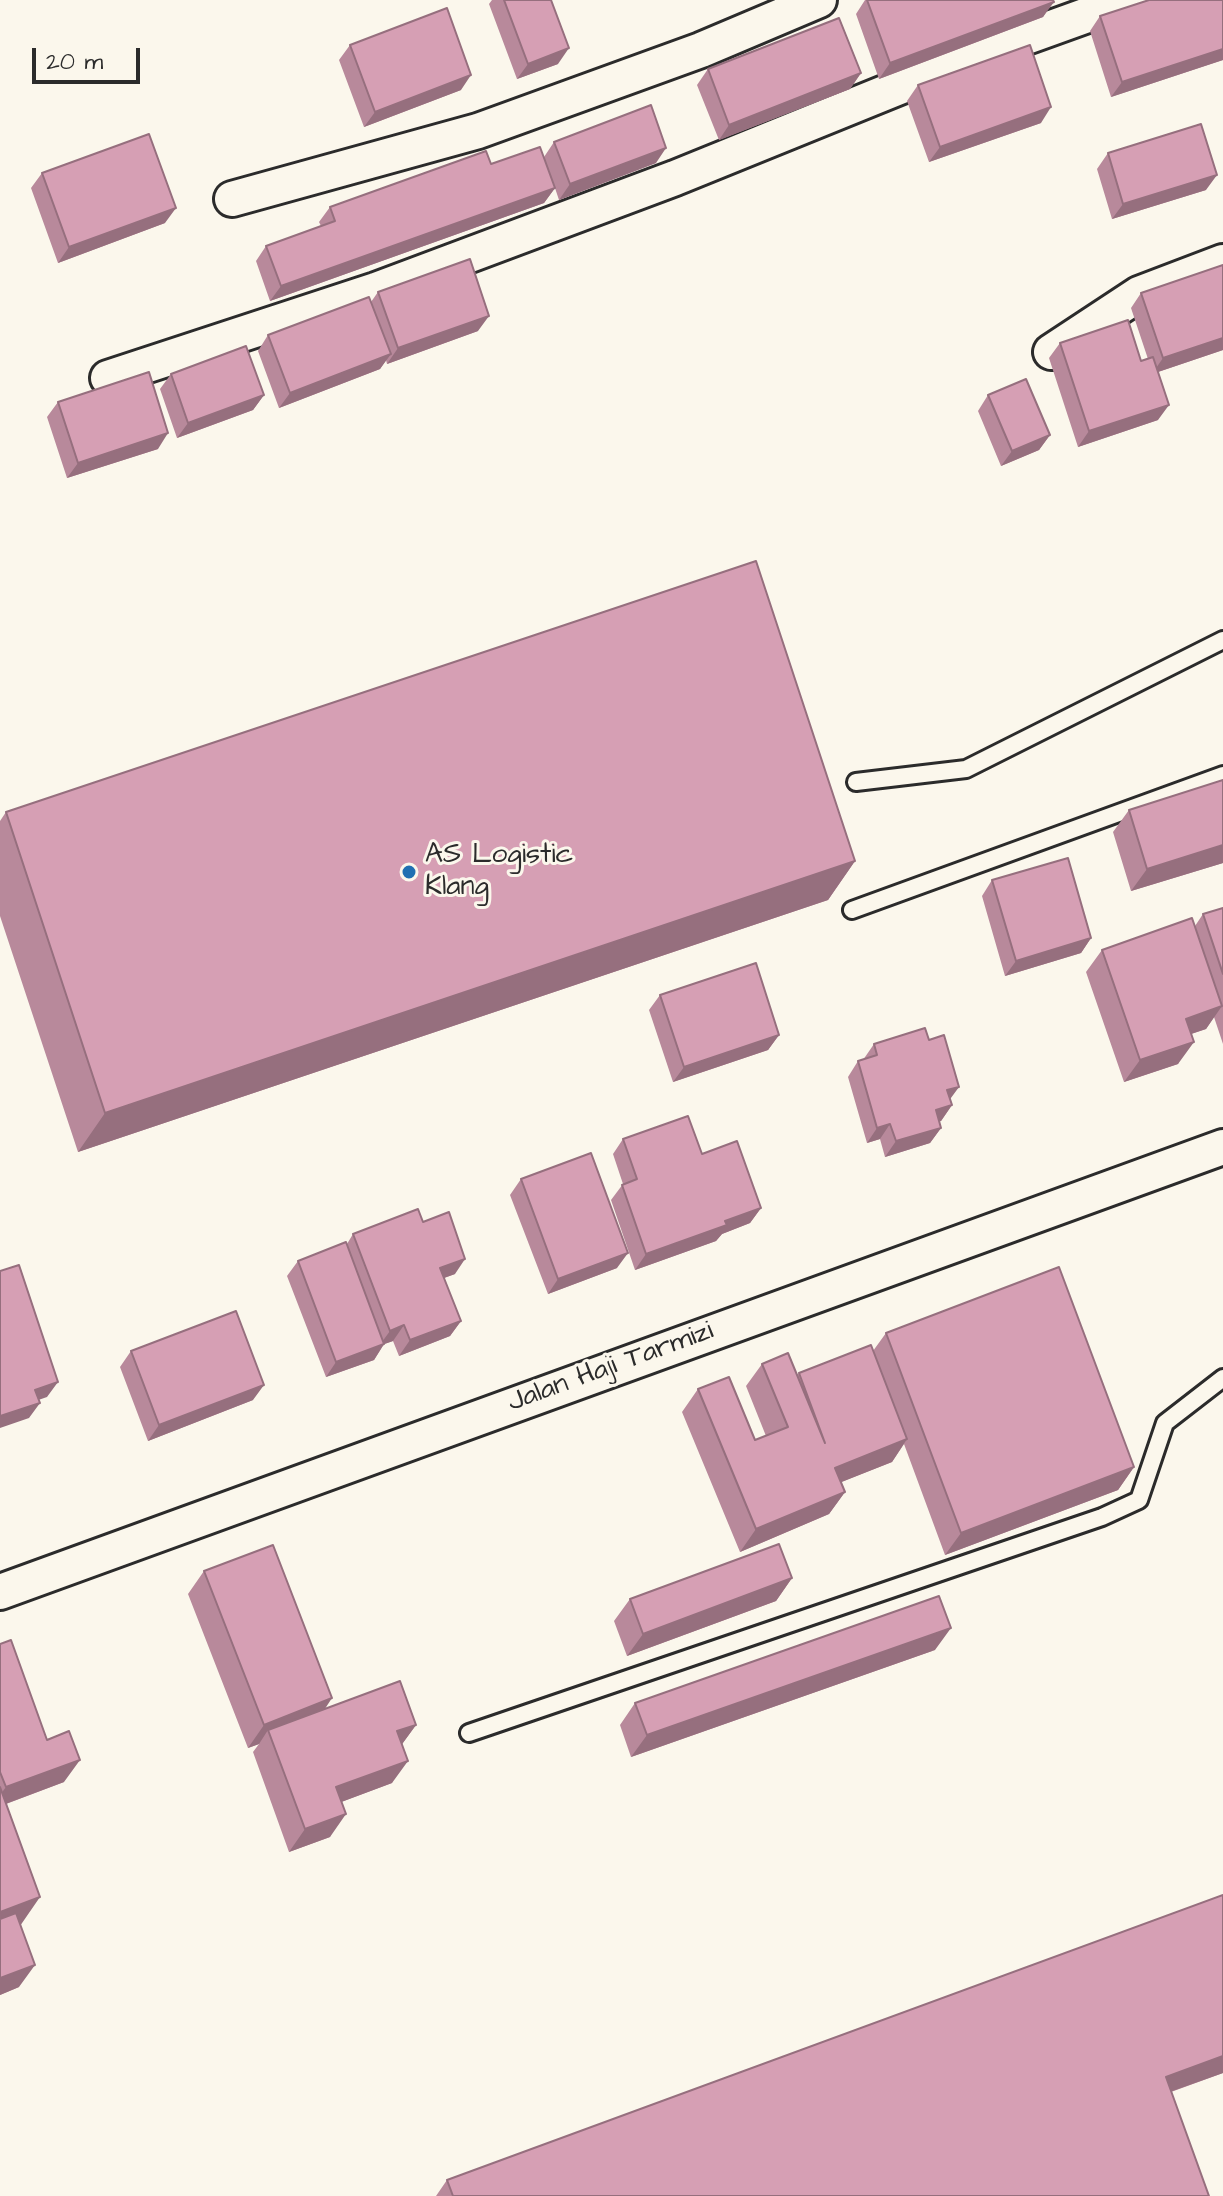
<!DOCTYPE html>
<html>
<head>
<meta charset="utf-8">
<style>
  body { margin:0 }
  #map { position:relative; width:1223px; height:2196px; overflow:hidden; background:#fbf7ec; font-family:"Architects Daughter",sans-serif }
  canvas { display:block }
  .scale { position:absolute; left:32px; top:48px; width:108px; height:36px; box-sizing:border-box; border:4px solid #2b2b2b; border-top:0; padding-left:10px; font-size:24px; line-height:28px; white-space:nowrap; color:#2b2b2b; -webkit-text-stroke:6px #fbf7ec; paint-order:stroke }
</style>
</head>
<body>
<div id="map">
<canvas width="1223" height="2196"></canvas>
<div class="scale">20 m</div>
</div>
<script>
const ctx = document.querySelector('canvas').getContext('2d');
ctx.lineJoin = 'round';
function strokePath(path, color, width, dash) { ctx.strokeStyle = color; ctx.lineWidth = width; ctx.lineCap = dash ? 'butt' : 'round'; ctx.setLineDash(dash || []); ctx.stroke(path); }
function paint(path, color) { ctx.fillStyle = color; ctx.fill(path, 'evenodd'); }
function drawText(font, color, halo, rows, align = 'center') {
  ctx.font = font + ' "Architects Daughter",sans-serif'; ctx.lineWidth = 6; ctx.setLineDash([]); ctx.textBaseline = 'middle'; ctx.strokeStyle = halo; ctx.fillStyle = color; for (const [text, x, y, turn = 0] of rows) {
    ctx.save(); ctx.translate(x, y); ctx.rotate((+turn || 0) * Math.PI / 180); ctx.textAlign = isNaN(turn) ? turn : align; if (halo) ctx.strokeText(text, 0, 0); ctx.fillText(text, 0, 0); ctx.restore();
  }
}
const lane = new Path2D(`
  M 856,782 L 966,769 L 1223,640
  M 852,910 L 1223,775
  M 469,1733 L 1102,1517 L 1139,1500 L 1165,1423 L 1223,1378`);
const street = new Path2D(`
  M 232,199 L 478,131 L 701,50 L 819,0
  M 1051,352 L 1139,294 L 1223,262
  M 108,378 L 376,290 L 675,178 L 993,49 L 1129,0
  M 0,1592 L 1223,1147`);
strokePath(lane, '#2b2b2b', 22);
strokePath(street, '#2b2b2b', 40);
strokePath(lane, '#fbf7ec', 16);
strokePath(street, '#fbf7ec', 34);
paint(new Path2D(`
  M 492,0 L 551,0 L 558,64 L 517,79 L 489,4 Z
  M 865,0 L 1053,0 L 1043,17 L 879,79 L 856,14 Z
  M 1223,0 L 1223,60 L 1111,97 L 1090,31 L 1100,16 Z
  M 350,45 L 461,90 L 364,127 L 339,60 Z
  M 708,69 L 861,73 L 850,89 L 719,140 L 697,85 Z
  M 918,85 L 1041,123 L 929,162 L 907,101 Z
  M 554,142 L 656,163 L 559,200 L 555,188 L 544,203 L 270,301 L 256,261 L 266,246 L 321,226 L 319,222 L 330,207 L 491,164 L 544,157 Z
  M 1108,153 L 1206,190 L 1112,219 L 1097,169 Z
  M 42,173 L 165,223 L 58,263 L 31,188 Z
  M 378,292 L 478,331 L 387,364 L 386,360 L 380,369 L 279,408 L 258,351 L 268,335 L 371,302 Z
  M 1141,293 L 1223,350 L 1158,372 L 1158,420 L 1078,447 L 1049,358 L 1060,343 L 1141,361 L 1148,359 L 1131,308 Z
  M 171,374 L 264,395 L 253,410 L 177,438 L 160,389 Z
  M 988,395 L 1050,435 L 1039,450 L 1001,466 L 978,411 Z
  M 58,402 L 158,449 L 67,478 L 47,417 Z
  M 1223,780 L 1223,863 L 1131,891 L 1113,832 L 1129,810 Z
  M 6,812 L 855,861 L 828,900 L 78,1152 L 0,916 L 0,821 Z
  M 992,880 L 1091,938 L 1081,953 L 1005,976 L 982,896 Z
  M 1223,908 L 1223,1044 L 1214,1017 L 1206,1029 L 1191,1034 L 1178,1064 L 1124,1082 L 1086,972 L 1102,950 L 1195,926 L 1203,914 Z
  M 660,995 L 779,1035 L 768,1050 L 673,1082 L 649,1010 Z
  M 874,1044 L 950,1099 L 952,1105 L 941,1121 L 939,1121 L 941,1128 L 930,1143 L 885,1157 L 880,1139 L 867,1143 L 848,1077 L 858,1061 L 863,1060 Z
  M 623,1139 L 702,1154 L 761,1208 L 750,1223 L 722,1234 L 716,1241 L 635,1270 L 611,1200 L 623,1184 L 613,1154 Z
  M 521,1179 L 617,1268 L 548,1294 L 510,1195 Z
  M 423,1222 L 455,1274 L 444,1278 L 461,1321 L 450,1336 L 399,1356 L 393,1341 L 384,1344 L 374,1360 L 326,1377 L 287,1276 L 298,1261 L 347,1244 L 353,1234 Z
  M 886,1333 L 1134,1467 L 1118,1490 L 945,1555 L 904,1444 L 892,1462 L 841,1482 L 845,1492 L 829,1514 L 740,1552 L 682,1412 L 698,1389 L 755,1440 L 766,1436 L 746,1386 L 762,1364 L 797,1376 L 799,1373 L 873,1351 Z
  M 131,1351 L 253,1400 L 148,1441 L 120,1367 Z
  M 204,1571 L 325,1709 L 416,1725 L 402,1744 L 392,1783 L 341,1802 L 330,1837 L 289,1852 L 253,1752 L 259,1744 L 248,1748 L 188,1594 Z
  M 792,1578 L 776,1601 L 627,1656 L 614,1621 L 630,1599 Z
  M 0,1644 L 47,1740 L 64,1782 L 6,1804 L 20,1925 L 19,1987 L 0,1995 Z
  M 935,1650 L 631,1757 L 620,1725 L 635,1703 Z
  M 1223,1895 L 1223,2073 L 1171,2092 L 1209,2196 L 436,2196 L 447,2180 Z`), '#b8899b');
paint(new Path2D(`
  M 1054,2 L 1043,17 L 879,79 L 890,63 Z
  M 569,48 L 558,64 L 517,79 L 528,64 Z
  M 1223,49 L 1223,60 L 1111,97 L 1122,82 Z
  M 861,73 L 850,89 L 719,140 L 729,125 Z
  M 471,75 L 461,90 L 364,127 L 375,112 Z
  M 1051,107 L 1041,123 L 929,162 L 940,147 Z
  M 666,148 L 656,163 L 559,200 L 570,184 Z
  M 1217,175 L 1206,190 L 1112,219 L 1123,204 Z
  M 555,188 L 544,203 L 270,301 L 281,286 Z
  M 176,208 L 165,223 L 58,263 L 69,247 Z
  M 489,316 L 478,331 L 387,364 L 398,348 Z
  M 1223,338 L 1223,350 L 1152,374 L 1163,358 Z
  M 391,354 L 380,369 L 279,408 L 290,393 Z
  M 264,395 L 253,410 L 177,438 L 188,423 Z
  M 1169,405 L 1158,420 L 1078,447 L 1089,431 Z
  M 168,433 L 158,449 L 67,478 L 78,463 Z
  M 1050,435 L 1039,450 L 1001,466 L 1012,451 Z
  M 1223,845 L 1223,863 L 1131,891 L 1147,869 Z
  M 855,861 L 828,900 L 78,1152 L 105,1113 Z
  M 1091,938 L 1081,953 L 1005,976 L 1016,961 Z
  M 1222,1006 L 1206,1029 L 1170,1041 L 1186,1019 Z
  M 779,1035 L 768,1050 L 673,1082 L 684,1067 Z
  M 1194,1042 L 1178,1064 L 1124,1082 L 1140,1060 Z
  M 959,1087 L 948,1102 L 947,1090 Z
  M 952,1105 L 941,1121 L 925,1126 L 936,1110 Z
  M 890,1124 L 880,1139 L 867,1143 L 877,1128 Z
  M 941,1128 L 930,1143 L 885,1157 L 896,1141 Z
  M 761,1208 L 750,1223 L 722,1234 L 716,1241 L 635,1270 L 646,1254 L 725,1221 Z
  M 628,1253 L 617,1268 L 548,1294 L 558,1279 Z
  M 465,1259 L 455,1274 L 430,1283 L 440,1268 Z
  M 461,1321 L 450,1336 L 399,1356 L 410,1340 Z
  M 404,1325 L 393,1341 L 379,1346 L 390,1331 Z
  M 384,1344 L 374,1360 L 326,1377 L 336,1362 Z
  M 58,1382 L 47,1397 L 24,1405 L 35,1390 Z
  M 264,1385 L 253,1400 L 148,1441 L 159,1425 Z
  M 40,1403 L 29,1418 L 0,1428 L 0,1416 Z
  M 907,1439 L 892,1462 L 819,1491 L 835,1468 Z
  M 1134,1467 L 1118,1490 L 945,1555 L 961,1533 Z
  M 845,1492 L 829,1514 L 740,1552 L 756,1529 Z
  M 792,1578 L 776,1601 L 627,1656 L 643,1634 Z
  M 951,1628 L 935,1650 L 631,1757 L 647,1735 Z
  M 332,1698 L 317,1721 L 268,1730 L 259,1744 L 248,1748 L 264,1725 Z
  M 416,1725 L 400,1747 L 397,1731 Z
  M 80,1760 L 64,1782 L 0,1806 L 0,1795 L 6,1787 Z
  M 408,1761 L 392,1783 L 320,1810 L 336,1787 Z
  M 346,1814 L 330,1837 L 289,1852 L 305,1829 Z
  M 40,1897 L 20,1926 L 0,1933 L 0,1912 Z
  M 35,1965 L 19,1987 L 0,1995 L 0,1978 Z
  M 1223,2056 L 1223,2073 L 1150,2099 L 1166,2077 Z`), '#966f7e');
const building = new Path2D(`
  M 504,0 L 551,0 L 569,48 L 528,64 Z
  M 867,0 L 1053,0 L 1054,2 L 890,63 Z
  M 1149,0 L 1223,0 L 1223,49 L 1122,82 L 1100,16 Z
  M 447,8 L 471,75 L 375,112 L 350,45 Z
  M 839,18 L 861,73 L 729,125 L 708,69 Z
  M 1030,45 L 1051,107 L 940,147 L 918,85 Z
  M 651,105 L 666,148 L 570,184 L 554,142 Z
  M 1201,124 L 1217,175 L 1123,204 L 1108,153 Z
  M 149,134 L 176,208 L 69,247 L 42,173 Z
  M 540,147 L 555,188 L 281,286 L 266,246 L 335,221 L 330,207 L 486,151 L 491,164 Z
  M 470,259 L 489,316 L 398,348 L 378,292 Z
  M 1223,265 L 1223,338 L 1163,358 L 1141,293 Z
  M 369,297 L 391,354 L 290,393 L 268,335 Z
  M 1128,320 L 1141,361 L 1153,357 L 1169,405 L 1089,431 L 1060,343 Z
  M 246,346 L 264,395 L 188,423 L 171,374 Z
  M 149,372 L 168,433 L 78,463 L 58,402 Z
  M 1026,379 L 1050,435 L 1012,451 L 988,395 Z
  M 756,561 L 855,861 L 105,1113 L 6,812 Z
  M 1223,780 L 1223,845 L 1147,869 L 1129,810 Z
  M 1068,858 L 1091,938 L 1016,961 L 992,880 Z
  M 1223,908 L 1223,974 L 1203,914 Z
  M 1192,918 L 1222,1006 L 1186,1019 L 1194,1042 L 1140,1060 L 1102,950 Z
  M 756,963 L 779,1035 L 684,1067 L 660,995 Z
  M 925,1028 L 929,1040 L 944,1035 L 959,1087 L 947,1090 L 952,1105 L 936,1110 L 941,1128 L 896,1141 L 890,1124 L 877,1128 L 858,1061 L 877,1055 L 874,1044 Z
  M 688,1116 L 702,1154 L 737,1141 L 761,1208 L 725,1221 L 727,1225 L 646,1254 L 622,1185 L 637,1179 L 623,1139 Z
  M 591,1153 L 628,1253 L 558,1279 L 521,1179 Z
  M 418,1209 L 423,1222 L 449,1212 L 465,1259 L 440,1268 L 461,1321 L 410,1340 L 404,1325 L 390,1331 L 353,1234 Z
  M 346,1242 L 384,1344 L 336,1362 L 298,1261 Z
  M 19,1265 L 58,1382 L 35,1390 L 40,1403 L 0,1416 L 0,1271 Z
  M 1059,1267 L 1134,1467 L 961,1533 L 886,1333 Z
  M 236,1311 L 264,1385 L 159,1425 L 131,1351 Z
  M 871,1345 L 907,1439 L 835,1468 L 845,1492 L 756,1529 L 698,1389 L 729,1377 L 755,1440 L 788,1427 L 762,1364 L 788,1353 L 825,1443 L 799,1373 Z
  M 779,1544 L 792,1578 L 643,1634 L 630,1599 Z
  M 273,1545 L 332,1698 L 264,1725 L 204,1571 Z
  M 939,1596 L 951,1628 L 647,1735 L 635,1703 Z
  M 11,1640 L 47,1740 L 69,1731 L 80,1760 L 6,1787 L 0,1772 L 0,1644 Z
  M 400,1681 L 416,1725 L 397,1731 L 408,1761 L 336,1787 L 346,1814 L 305,1829 L 268,1730 Z
  M 0,1787 L 40,1897 L 0,1912 Z
  M 1223,1895 L 1223,2056 L 1166,2077 L 1209,2196 L 453,2196 L 447,2180 Z
  M 16,1913 L 35,1965 L 0,1978 L 0,1919 Z`);
paint(building, '#d69fb4');
strokePath(building, '#966f7e', 2);
for (const [x, y, r, color] of [
  [409,872,8,"#1f6fb2"]
]) { const dot = new Path2D(); dot.arc(x, y, r, 0, 2 * Math.PI); ctx.fillStyle = color; ctx.fill(dot); strokePath(dot, '#fbf7ec', 3); }
drawText('28px', '#2b2b2b', '#fbf7ec', [
  ["AS Logistic",425,856],
  ["Klang",425,888]
], 'left');
drawText('28px', '#2b2b2b', '#fbf7ec', [
  ["Jalan Haji Tarmizi",611,1368,-20]
]);
</script>
</body>
</html>
